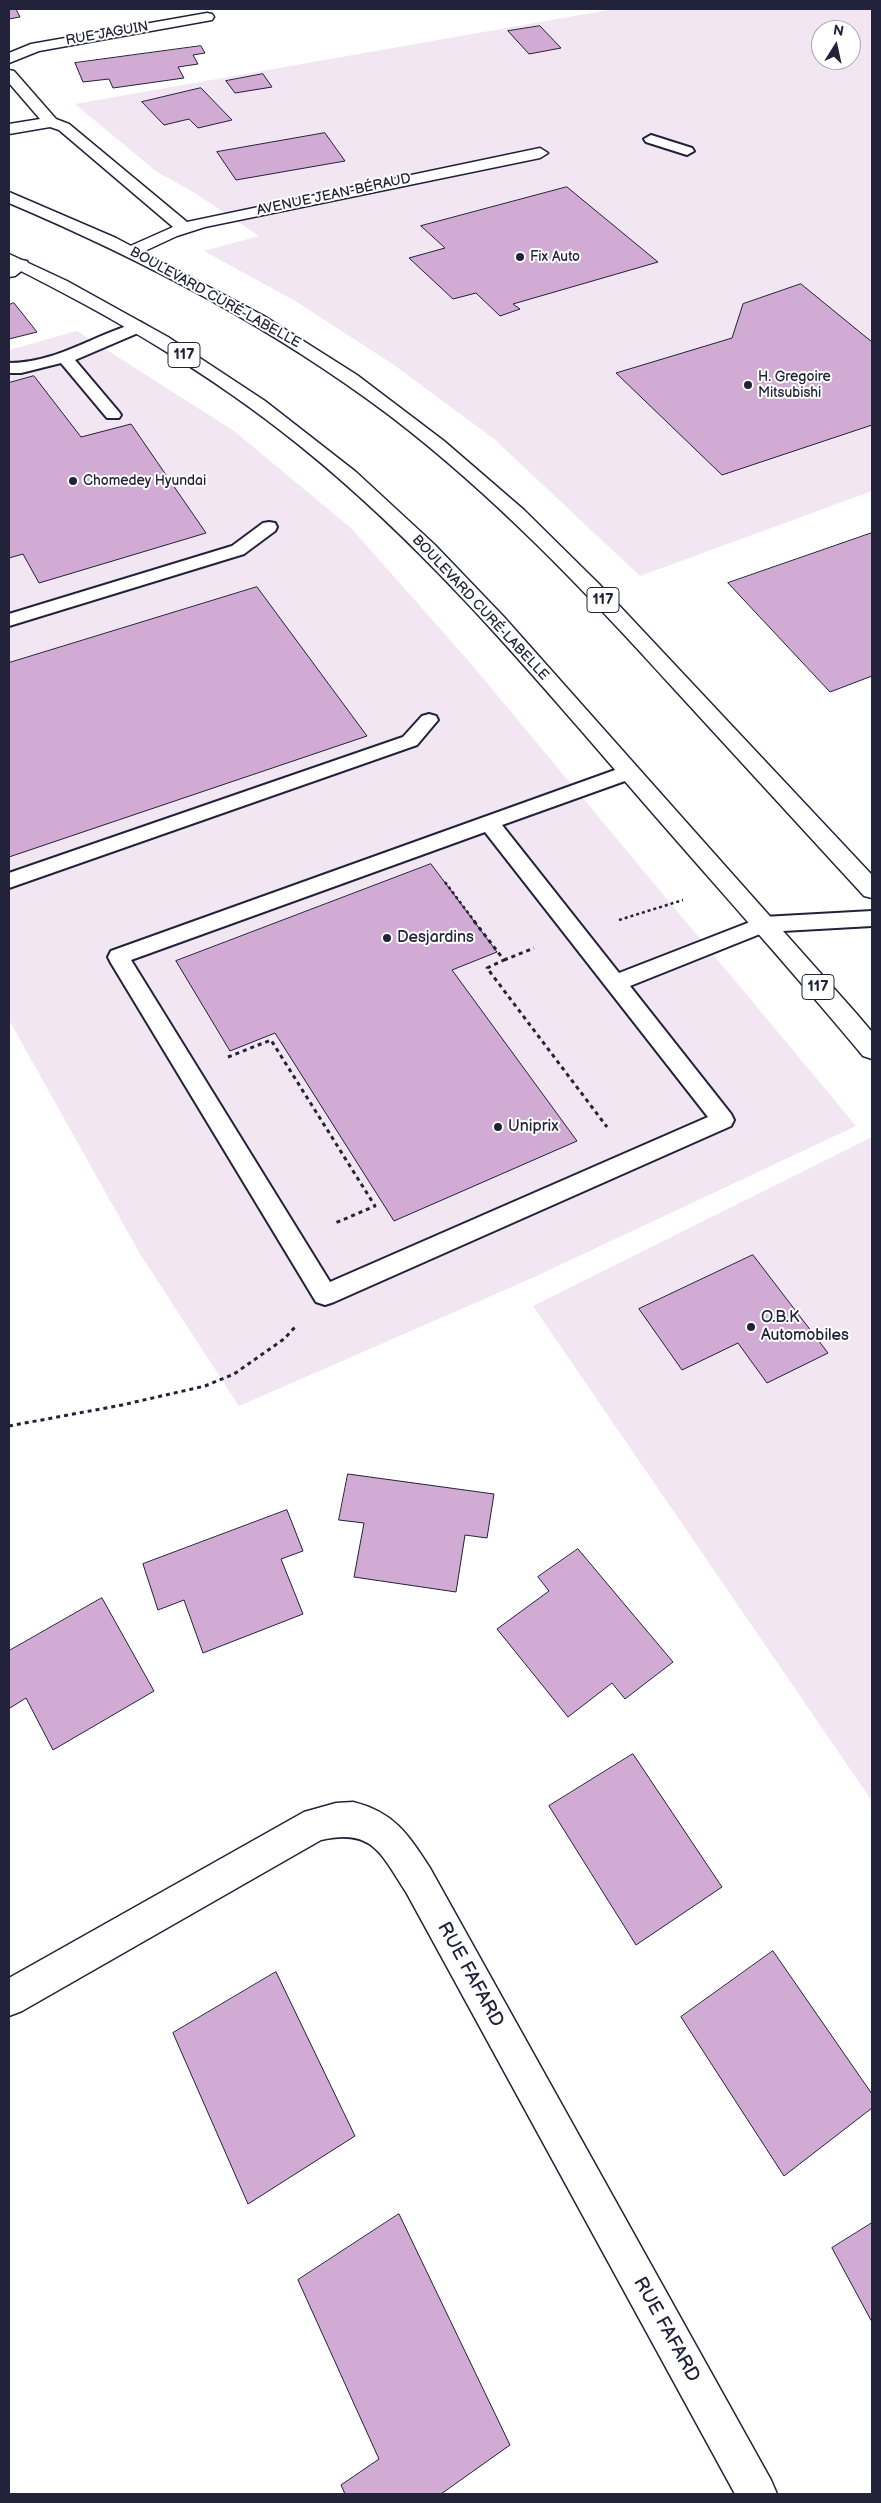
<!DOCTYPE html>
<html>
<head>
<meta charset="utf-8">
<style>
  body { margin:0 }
  #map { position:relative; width:881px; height:2503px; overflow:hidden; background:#fff; font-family:"Balsamiq Sans",sans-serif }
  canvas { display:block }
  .frame { position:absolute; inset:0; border:10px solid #22223b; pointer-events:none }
  .north { position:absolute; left:811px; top:20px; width:50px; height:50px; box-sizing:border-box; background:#fff; border:1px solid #a7a7b1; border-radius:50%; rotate:10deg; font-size:14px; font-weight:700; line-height:20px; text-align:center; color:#22223b }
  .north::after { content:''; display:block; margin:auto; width:18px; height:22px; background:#22223b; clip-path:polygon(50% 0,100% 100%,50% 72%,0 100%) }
</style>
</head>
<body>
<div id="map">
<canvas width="881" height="2503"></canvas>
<div class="frame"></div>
<div class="north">N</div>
</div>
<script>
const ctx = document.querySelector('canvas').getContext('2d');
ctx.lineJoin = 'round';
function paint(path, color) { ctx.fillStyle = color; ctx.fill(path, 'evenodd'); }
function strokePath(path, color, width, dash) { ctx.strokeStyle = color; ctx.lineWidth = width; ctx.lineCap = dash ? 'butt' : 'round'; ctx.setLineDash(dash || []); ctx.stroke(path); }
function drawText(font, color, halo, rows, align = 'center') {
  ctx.font = font + ' "Balsamiq Sans",sans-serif'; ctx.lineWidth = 4; ctx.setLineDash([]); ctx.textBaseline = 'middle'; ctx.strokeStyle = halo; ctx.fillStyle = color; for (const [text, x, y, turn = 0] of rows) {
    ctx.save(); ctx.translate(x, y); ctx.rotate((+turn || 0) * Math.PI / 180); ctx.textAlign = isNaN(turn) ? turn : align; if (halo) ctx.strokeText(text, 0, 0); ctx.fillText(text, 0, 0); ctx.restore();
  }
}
paint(new Path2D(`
  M 614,9 L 872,9 L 872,491 L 640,576 L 494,439 L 394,365 L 297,302 L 204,251 L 259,236 L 195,193 L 157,172 L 75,104 ZM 821,30 L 851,30 L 851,60 L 821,60 Z
  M 77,331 L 234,431 L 352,529 L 472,665 L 856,1126 L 530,1279 L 239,1406 L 140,1254 L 9,1020 L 9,350 Z
  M 872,1137 L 872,1801 L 533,1306 Z`), '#f1e6f2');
const building = new Path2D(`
  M 9,9 L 16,9 L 20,17 L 9,19 Z
  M 540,26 L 561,48 L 529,54 L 508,31 Z
  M 201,46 L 205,53 L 193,55 L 198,64 L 178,67 L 184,78 L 113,88 L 109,79 L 83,82 L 75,63 Z
  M 263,74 L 272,87 L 235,93 L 226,81 Z
  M 201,88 L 232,120 L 198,128 L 189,119 L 164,125 L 142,102 Z
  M 325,133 L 345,161 L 236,180 L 217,152 Z
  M 567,187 L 658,262 L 513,304 L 520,309 L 500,316 L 476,293 L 453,299 L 409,258 L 445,248 L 421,226 Z
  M 801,284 L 872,342 L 872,425 L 722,475 L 616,373 L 732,338 L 743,304 Z
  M 14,303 L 37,332 L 9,339 L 9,305 Z
  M 34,376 L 81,437 L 131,424 L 206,533 L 39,583 L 23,554 L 9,558 L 9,383 Z
  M 872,533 L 872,676 L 830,692 L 728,583 Z
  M 257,587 L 367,736 L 9,857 L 9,663 Z
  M 431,864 L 497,952 L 452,970 L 577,1141 L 394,1221 L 275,1033 L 230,1051 L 176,961 Z
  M 753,1255 L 828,1353 L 767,1383 L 738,1343 L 682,1370 L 639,1309 Z
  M 348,1474 L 494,1494 L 487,1538 L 465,1535 L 456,1592 L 354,1577 L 364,1523 L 339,1520 Z
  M 287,1510 L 303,1551 L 281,1559 L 303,1614 L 203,1653 L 184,1600 L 158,1610 L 143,1564 Z
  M 578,1549 L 673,1662 L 625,1699 L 612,1683 L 568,1717 L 497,1629 L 549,1591 L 538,1577 Z
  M 102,1598 L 154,1691 L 53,1750 L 26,1698 L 10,1708 L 9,1706 L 9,1651 Z
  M 633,1754 L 722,1887 L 636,1945 L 549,1806 Z
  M 773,1951 L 872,2094 L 872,2108 L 784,2176 L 681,2017 Z
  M 276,1972 L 355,2136 L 248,2204 L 173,2033 Z
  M 399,2214 L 510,2445 L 441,2494 L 345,2494 L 341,2485 L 379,2459 L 298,2280 Z
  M 872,2223 L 872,2322 L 832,2248 Z`);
paint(building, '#d1abd3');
strokePath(building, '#22223b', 1);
const service = new Path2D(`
  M 651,135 L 692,148 L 694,151 L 687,155 L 646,142 L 644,139 Z
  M 140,322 L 148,327 L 145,330 L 75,360 L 119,412 L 121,415 L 119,418 L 107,418 L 61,363 L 21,373 L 9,373 L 9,363 C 57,363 95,334 140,322 Z
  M 269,522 L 275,523 L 277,527 L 275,531 L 244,554 L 9,626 L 9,614 L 232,546 L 263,523 Z
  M 429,714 L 436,716 L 438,720 L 417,745 L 9,888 L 9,873 L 403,737 L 422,716 Z
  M 629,765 L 636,767 L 639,772 L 636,777 L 502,825 L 619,973 L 763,917 L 872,911 L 872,926 L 765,932 L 630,986 L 731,1114 L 734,1120 L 731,1126 L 334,1302 L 325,1305 L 316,1302 L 111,963 L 108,957 L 111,951 ZM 485,832 L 708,1117 L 330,1282 L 131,960 Z`);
const minor = new Path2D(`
  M 207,13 L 212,14 L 214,17 L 212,20 L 39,51 L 9,63 L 9,53 L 31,44 Z
  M 9,70 L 14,71 L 56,119 L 69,124 L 187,222 L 540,148 L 548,153 L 540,158 L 205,227 L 177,236 L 134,256 L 128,255 L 126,251 L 128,247 L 173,227 L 59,130 L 50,127 L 9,134 L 9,124 L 40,119 L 9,83 Z
  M 21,260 L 27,261 L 29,265 L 15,276 L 9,277 L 9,265 Z
  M 353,1802 C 394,1812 408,1834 430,1868 L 771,2480 L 777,2494 L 735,2494 L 406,1892 C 381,1854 373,1828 321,1840 L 22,2011 L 9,2016 L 9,1978 L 304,1812 L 336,1803 Z`);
const primary = new Path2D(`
  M 9,192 L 116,238 L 264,316 L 357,375 L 444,441 L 524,510 L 599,584 L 872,875 L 872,898 L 864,896 C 801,827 738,759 675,690 C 586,592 494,495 389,415 C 272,327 143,260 9,203 Z
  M 9,254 L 67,281 L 168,337 L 265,401 L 356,472 L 435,545 L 504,617 L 855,1012 L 872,1032 L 872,1059 L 863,1056 C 785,962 703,872 623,779 C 522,662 421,543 299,445 C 210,373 111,316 9,265 Z`);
strokePath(service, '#22223b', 4);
strokePath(minor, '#22223b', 3);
strokePath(primary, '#22223b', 3);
strokePath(new Path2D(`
  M 445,882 L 475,922
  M 619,920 L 683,900`), '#22223b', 2.5, [3, 3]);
strokePath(new Path2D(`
  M 474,921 L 504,960 L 487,968 L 607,1127
  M 504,960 L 534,948
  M 228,1057 L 271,1040 L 375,1206 L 333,1224
  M 9,1426 L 122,1405 L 205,1386 L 234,1374 L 284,1339 L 297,1325`), '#22223b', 3, [4, 4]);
paint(service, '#fff');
paint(minor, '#fff');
paint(primary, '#fff');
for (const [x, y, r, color] of [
  [520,257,5,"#22223b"],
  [748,385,5,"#22223b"],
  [73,481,5,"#22223b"],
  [387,938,5,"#22223b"],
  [498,1127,5,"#22223b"],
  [751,1327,5,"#22223b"]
]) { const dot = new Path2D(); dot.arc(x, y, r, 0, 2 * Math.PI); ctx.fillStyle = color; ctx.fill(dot); strokePath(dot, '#fff', 2); }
drawText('14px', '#22223b', '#fff', [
  ["RUE JAGUIN",107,34,-10],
  ["AVENUE JEAN-BÉRAUD",334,195,-12],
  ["BOULEVARD CURÉ-LABELLE",215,298,29],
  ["BOULEVARD CURÉ-LABELLE",480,608,47]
]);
drawText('14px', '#22223b', '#fff', [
  ["Fix Auto",530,257],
  ["H. Gregoire",758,377],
  ["Mitsubishi",758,393],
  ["Chomedey Hyundai",83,481]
], 'left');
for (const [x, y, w] of [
  [184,355,32],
  [603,600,32],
  [818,987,32]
]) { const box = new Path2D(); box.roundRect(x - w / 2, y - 12.5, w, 25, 4); ctx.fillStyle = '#fff'; ctx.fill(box); strokePath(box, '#22223b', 1); }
drawText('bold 15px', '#22223b', null, [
  ["117",184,355],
  ["117",603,600],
  ["117",818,987]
]);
drawText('16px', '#22223b', '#fff', [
  ["Desjardins",397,938],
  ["Uniprix",508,1127],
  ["O.B.K",761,1318],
  ["Automobiles",761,1336]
], 'left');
drawText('19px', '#22223b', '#fff', [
  ["RUE FAFARD",470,1975,61],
  ["RUE FAFARD",666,2330,61]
]);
</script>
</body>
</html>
